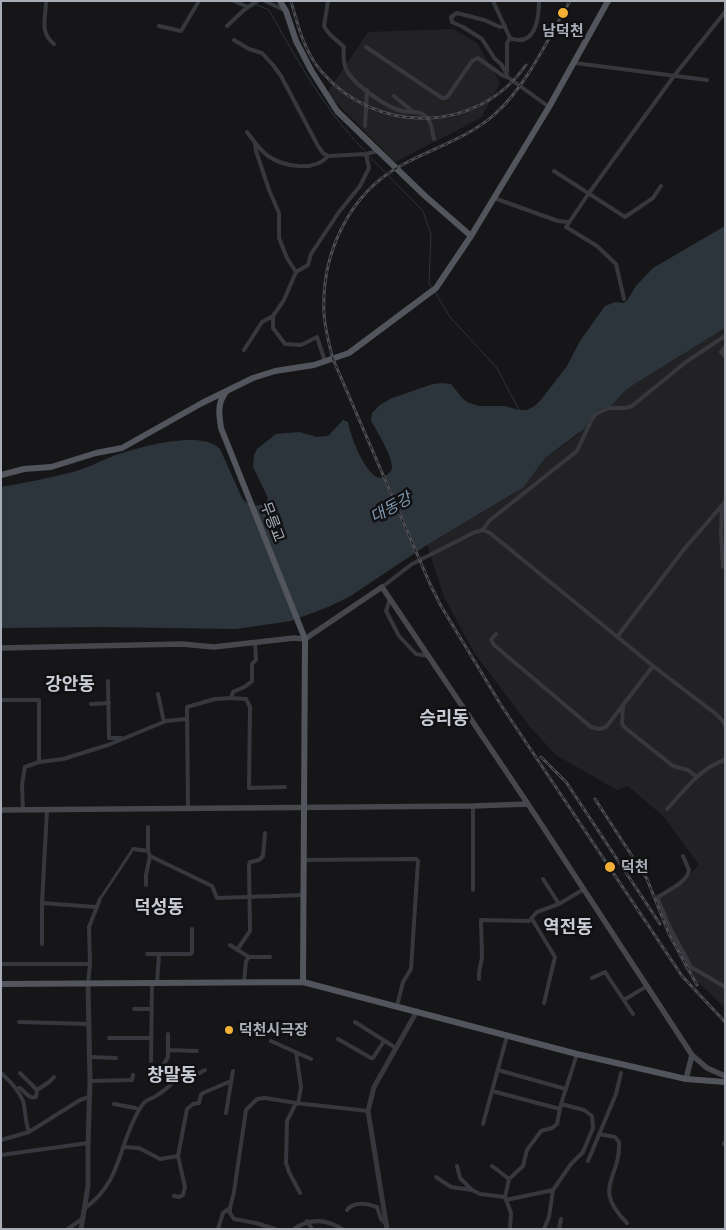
<!DOCTYPE html>
<html>
<head>
<meta charset="utf-8">
<style>
  body { margin:0 }
  #map { position:relative; width:726px; height:1230px; overflow:hidden; background:#161618; font-family:Quicksand,sans-serif }
  canvas { display:block }
  .frame { position:absolute; inset:0; border:2px solid #a8adb8; pointer-events:none }
</style>
</head>
<body>
<div id="map">
<canvas width="726" height="1230"></canvas>
<div class="frame"></div>
</div>
<script>
const ctx = document.querySelector('canvas').getContext('2d');
ctx.lineJoin = 'round';
function paint(path, color) { ctx.fillStyle = color; ctx.fill(path, 'evenodd'); }
function strokePath(path, color, width, dash) { ctx.strokeStyle = color; ctx.lineWidth = width; ctx.lineCap = dash ? 'butt' : 'round'; ctx.setLineDash(dash || []); ctx.stroke(path); }
function drawText(font, color, halo, rows, align = 'center') {
  ctx.font = font + ' Quicksand,"Noto Sans KR",sans-serif'; ctx.lineWidth = 5; ctx.setLineDash([]); ctx.textBaseline = 'middle'; ctx.strokeStyle = halo; ctx.fillStyle = color; for (const [text, x, y, turn = 0] of rows) {
    ctx.save(); ctx.translate(x, y); ctx.rotate((+turn || 0) * Math.PI / 180); ctx.textAlign = isNaN(turn) ? turn : align; if (halo) ctx.strokeText(text, 0, 0); ctx.fillText(text, 0, 0); ctx.restore();
  }
}
paint(new Path2D(`
  M 454,29 L 477,43 L 500,83 L 481,118 L 395,162 L 327,93 L 368,32 Z
  M 725,328 L 725,1008 L 684,969 L 657,899 L 678,886 L 699,865 L 664,817 L 628,786 L 617,790 L 556,755 L 530,727 L 475,654 L 444,597 L 427,545 L 511,495 L 528,482 L 545,458 L 578,435 L 597,410 L 611,406 L 624,392 L 633,385 Z`), '#222225');
paint(new Path2D(`
  M 725,226 L 725,328 L 633,385 L 624,392 L 611,406 L 597,410 L 584,429 L 545,458 L 524,487 L 427,545 L 349,597 L 328,607 L 291,621 L 236,629 L 103,627 L 1,628 L 1,487 C 25,483 49,478 73,472 C 88,468 102,460 116,455 C 139,447 202,429 220,449 L 242,498 C 249,507 257,508 266,502 L 268,498 L 253,467 L 254,455 L 257,449 L 276,434 L 299,432 L 317,437 L 328,436 L 343,420 L 348,422 C 350,435 366,478 381,478 C 384,476 389,474 391,471 C 397,464 376,429 371,421 L 372,413 L 380,405 L 392,398 L 433,384 L 443,383 L 451,384 L 463,399 L 469,403 L 479,406 L 505,406 L 519,410 L 526,410 L 533,407 L 540,401 L 567,366 L 580,341 L 605,306 L 615,302 L 623,303 L 626,302 L 636,286 L 653,268 Z`), '#2c353c');
strokePath(new Path2D(`
  M 255,4 L 269,10 C 297,60 325,111 366,152
  M 368,155 L 423,211 L 431,234 L 429,283 L 431,287
  M 435,292 L 450,317 L 497,368 L 519,410`), '#2c353c', 1);
strokePath(new Path2D(`
  M 100,899 L 133,849`), '#37383d', 3);
strokePath(new Path2D(`
  M 46,1 C 46,18 39,32 54,44
  M 234,1 L 248,7
  M 265,1 L 284,10
  M 328,1 L 324,26 C 328,35 337,40 344,47 C 343,56 343,65 348,73 C 357,86 387,108 402,111 C 409,113 417,110 424,115 C 432,120 432,132 434,139
  M 493,1 L 510,38 L 507,43 L 507,71
  M 159,26 L 181,31 L 199,1
  M 227,26 L 244,10 L 257,1
  M 505,26 L 500,27 L 484,20 L 457,13 L 451,17 L 452,22 L 463,27 L 482,39 L 495,59 L 501,64 L 507,74
  M 510,38 C 535,48 539,19 539,1
  M 234,40 L 249,49 L 262,53 L 273,65 L 281,76 L 318,146 L 323,153 L 328,156
  M 366,47 L 442,98 L 445,98 L 448,96 L 472,61 L 478,58 L 502,75 L 509,78
  M 575,63 L 707,80
  M 509,78 L 549,107
  M 394,96 L 411,110
  M 365,126 L 367,90
  M 247,132 C 253,140 260,150 268,156 C 284,167 315,172 328,156 L 366,154 L 378,151
  M 255,143 L 256,151 L 269,190 L 279,213 L 279,238 L 287,258 L 296,272
  M 554,171 L 625,217 L 653,198 L 661,186
  M 494,198 L 558,221 L 568,222
  M 624,299 L 616,264 L 597,246 L 566,227 L 589,193 L 674,76 L 725,12
  M 273,316 L 273,328 L 285,344 L 301,345 L 317,337 L 325,361
  M 725,347 L 721,352 L 725,356
  M 244,350 L 262,322 L 273,316 L 284,300 L 296,272 L 308,265 L 311,254 L 339,212 L 360,186 L 369,168 L 366,154
  M 722,507 L 721,533 L 723,567
  M 483,530 L 489,521 L 577,451 L 592,419 L 597,413 L 609,408 L 626,408 L 632,406 L 686,362 L 725,336
  M 382,587 L 412,564 L 475,532 L 483,530 L 490,533 L 653,666 L 716,714 L 723,721 L 725,725
  M 390,599 L 386,611 L 399,636 L 416,654 L 428,656
  M 496,634 L 491,640 L 494,645 L 591,727 L 599,729 L 606,727 L 653,666
  M 617,637 L 685,548 L 725,502
  M 108,681 L 109,738 L 121,738
  M 158,694 L 164,722
  M 231,698 L 246,699 L 250,707 L 249,788 L 285,787
  M 1,700 L 39,700 L 39,762
  M 91,704 L 109,703
  M 623,707 L 622,723 L 624,727 L 673,766 L 688,770 L 697,777
  M 188,808 L 187,707 L 215,699 L 231,698 L 233,692 L 246,686 L 252,681 L 252,664 L 256,660 L 255,642
  M 667,809 C 684,791 701,767 725,760
  M 23,810 L 22,784 L 25,767 L 39,762 L 63,759 L 108,745 L 166,721 L 187,719
  M 148,827 L 148,851 L 150,856 L 212,886 L 217,898 L 304,895
  M 133,849 L 148,851
  M 683,856 L 689,870 C 687,882 669,890 658,897 L 658,899 L 669,926 L 691,967 L 725,987
  M 304,860 L 416,859 L 418,861 L 411,969 L 403,982 L 397,1006
  M 543,879 L 559,904
  M 146,885 L 146,875 L 150,856
  M 473,890 L 473,806
  M 42,903 L 47,810
  M 532,919 L 555,957 L 544,1003
  M 42,944 L 42,903 L 96,907
  M 230,945 L 249,957
  M 237,950 L 250,931 L 249,865 L 250,862 L 259,860 L 263,856 L 265,833
  M 147,954 L 190,954 L 192,953 L 192,929
  M 1,964 L 90,964
  M 592,978 L 605,972 L 633,1014
  M 479,979 C 478,969 481,966 482,957 L 481,920 L 529,921 L 537,912 L 559,904 L 584,889
  M 244,982 L 246,961 L 249,957 L 270,957
  M 88,983 L 90,964 L 89,927 L 100,899
  M 157,983 L 159,954
  M 624,1000 L 647,986
  M 134,1009 L 152,1009
  M 19,1022 L 89,1024
  M 355,1022 L 396,1048
  M 109,1038 L 151,1038
  M 338,1039 L 371,1058 L 373,1058 L 384,1041
  M 271,1041 L 311,1059
  M 168,1050 L 197,1051
  M 296,1052 L 301,1087 L 298,1104
  M 90,1057 L 116,1058
  M 151,1061 L 152,983
  M 164,1064 L 168,1057 L 168,1034
  M 498,1070 L 566,1089
  M 1,1073 C 10,1081 19,1091 23,1101 C 26,1112 25,1122 29,1132
  M 20,1073 L 37,1090
  M 90,1081 L 132,1080 L 133,1075
  M 16,1089 L 20,1088 C 25,1091 29,1100 36,1097 L 37,1090 L 49,1082 L 54,1077
  M 492,1091 L 560,1109
  M 296,1103 L 287,1121 L 286,1163 L 289,1172 L 300,1193
  M 114,1104 L 135,1108 L 139,1110
  M 226,1113 L 233,1071
  M 483,1124 L 507,1036
  M 599,1134 L 615,1137 L 619,1142 C 621,1179 591,1187 627,1223
  M 1,1140 L 29,1132 L 80,1100 L 89,1097
  M 724,1144 L 725,1142
  M 124,1147 L 139,1148 L 160,1159 L 178,1156
  M 1,1155 L 88,1143
  M 588,1161 L 616,1094 L 621,1073
  M 457,1166 L 460,1178 L 472,1190
  M 492,1166 L 509,1179
  M 436,1177 L 451,1187 L 472,1190 L 480,1194 L 505,1197
  M 174,1196 L 179,1197 L 183,1195 L 185,1187 L 178,1156 L 187,1109 L 193,1104 L 199,1103 L 201,1095 L 203,1093 L 231,1081
  M 506,1200 L 553,1190
  M 85,1208 C 122,1182 118,1145 139,1110 C 147,1096 149,1102 159,1094 C 167,1089 173,1082 180,1076 L 194,1076 L 205,1070
  M 230,1208 L 230,1213 L 234,1219 L 256,1223 L 275,1229
  M 347,1210 C 354,1201 366,1203 377,1207 L 381,1219 L 387,1225
  M 307,1221 L 312,1229
  M 68,1229 L 82,1219
  M 218,1229 L 223,1213 L 230,1208 L 234,1192 L 246,1110 L 257,1099 L 265,1098 L 296,1103 L 368,1111
  M 294,1229 C 310,1218 326,1219 342,1229
  M 510,1229 L 511,1213 L 505,1197 L 509,1179 L 523,1166 L 527,1150 L 541,1131 L 552,1128 L 557,1124 L 561,1104
  M 544,1229 L 549,1217 L 553,1190 L 571,1164 L 583,1152 L 593,1128 L 592,1116 L 584,1110 L 561,1104 L 577,1054
  M 559,1229 L 561,1219`), '#37383d', 4);
strokePath(new Path2D(`
  M 81,1229 L 88,1186 L 88,1145 L 90,1081 L 88,983
  M 387,1229 L 368,1111 L 374,1087 L 417,1011`), '#37383d', 5);
strokePath(new Path2D(`
  M 1,648 L 182,644 L 214,647 L 294,638 L 305,639 L 382,587 L 528,804 L 692,1055 L 707,1068 L 725,1076
  M 1,810 L 473,806 L 528,804
  M 686,1079 L 692,1055`), '#45474d', 5.5);
strokePath(new Path2D(`
  M 280,1 L 286,11 L 296,41 L 311,70 L 337,111 L 424,195 L 471,236
  M 226,392 C 217,403 219,415 221,428 L 305,639 L 303,982
  M 1,475 L 24,469 L 51,467 L 96,453 L 122,448 L 202,403 L 253,378 L 275,371 L 314,365 L 349,353 L 436,288 L 471,236 L 549,107 L 608,1
  M 1,984 L 303,982 L 577,1054 L 686,1079 L 725,1082`), '#53555c', 6);
const rail = new Path2D(`
  M 291,1 C 298,26 304,51 321,71 C 375,135 477,135 526,65
  M 570,1 C 547,40 528,84 495,114 C 470,137 431,149 402,165 C 348,194 321,255 324,314 C 325,330 329,344 333,359 L 430,584 L 441,606 L 501,705 L 682,976 L 725,1022
  M 541,757 L 566,782 L 660,924
  M 595,799 L 647,879 L 669,934 L 697,985`);
strokePath(rail, '#4a4c52', 3);
strokePath(rail, '#111113', 1, [4]);
for (const [x, y, r, color] of [
  [563,13,6,"#f2b134"],
  [610,867,6,"#f2b134"],
  [229,1030,5,"#f2b134"]
]) { const dot = new Path2D(); dot.arc(x, y, r, 0, 2 * Math.PI); ctx.fillStyle = color; ctx.fill(dot); strokePath(dot, '#111113', 2); }
drawText('bold 15px', '#a8adb8', '#111113', [
  ["남덕천",563,31,"center"],
  ["덕천",621,867],
  ["덕천시극장",239,1030]
], 'left');
drawText('15px', '#a8adb8', '#111113', [
  ["무릉교",272,522,69]
]);
drawText('italic 16px', '#7f9bb3', '#111113', [
  ["대동강",391,508,-29]
]);
drawText('bold 18px', '#c9ccd4', '#111113', [
  ["강안동",70,685],
  ["승리동",444,719],
  ["덕성동",159,908],
  ["역전동",568,928],
  ["창말동",172,1076]
]);
</script>
</body>
</html>
